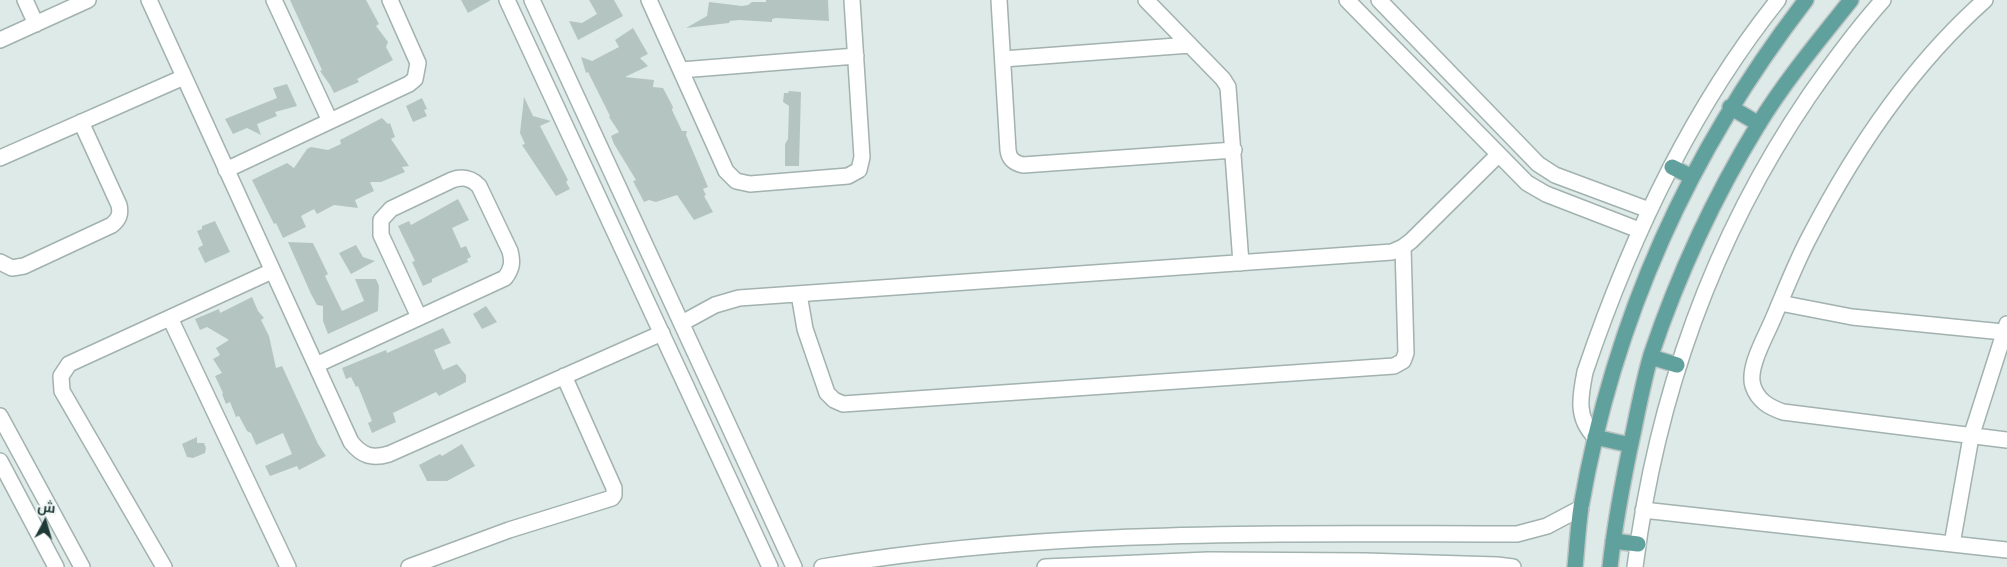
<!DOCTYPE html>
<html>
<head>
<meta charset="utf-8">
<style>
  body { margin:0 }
  #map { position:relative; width:2007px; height:567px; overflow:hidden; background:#deeae7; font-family:Cabin,Cairo,sans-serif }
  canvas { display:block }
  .north { position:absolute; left:20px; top:497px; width:50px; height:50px; -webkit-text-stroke:4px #eff7f5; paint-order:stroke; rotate:6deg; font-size:14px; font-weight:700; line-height:20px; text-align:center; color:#1f3b38 }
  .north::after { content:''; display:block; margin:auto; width:18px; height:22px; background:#1f3b38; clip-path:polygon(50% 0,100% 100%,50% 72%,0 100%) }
</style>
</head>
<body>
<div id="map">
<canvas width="2007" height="567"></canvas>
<div class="north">ش</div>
</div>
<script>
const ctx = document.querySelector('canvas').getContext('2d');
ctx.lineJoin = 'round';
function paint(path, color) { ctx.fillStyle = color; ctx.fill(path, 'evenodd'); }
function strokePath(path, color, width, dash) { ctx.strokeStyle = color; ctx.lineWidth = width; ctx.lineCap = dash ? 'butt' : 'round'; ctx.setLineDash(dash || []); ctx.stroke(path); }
paint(new Path2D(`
  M 290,0 L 366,0 L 379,24 L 376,26 L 388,42 L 386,47 L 393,60 L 357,79 L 359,82 L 334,93 L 330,85 L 320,71 L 322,70 Z
  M 461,0 L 491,0 L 468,13 Z
  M 589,0 L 614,0 L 623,16 L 578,40 L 569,21 L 582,23 L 597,14 Z
  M 766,0 L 828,0 L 829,21 L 776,18 L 772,19 L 772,22 L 739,20 L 730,21 L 729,23 L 686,28 L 707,16 L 709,2 L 742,6 L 748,5 L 752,2 L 766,2 Z
  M 633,28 L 648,54 L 640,58 L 648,66 L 625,77 L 654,80 L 653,87 L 663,88 L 673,107 L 672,110 L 682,131 L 687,131 L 686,135 L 708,187 L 703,189 L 706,195 L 704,196 L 713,212 L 694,220 L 677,195 L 656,202 L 649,200 L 644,202 L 633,181 L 636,180 L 614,144 L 611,136 L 619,132 L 609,117 L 610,116 L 588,72 L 586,73 L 581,57 L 592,61 L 617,48 L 619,47 L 615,40 Z
  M 287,84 L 297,106 L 275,112 L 277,116 L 257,124 L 261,135 L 247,128 L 233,134 L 225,119 L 277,98 L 273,88 Z
  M 789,91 L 801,92 L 799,166 L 785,166 L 785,144 L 788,139 L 789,106 L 783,102 L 784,93 L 788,93 Z
  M 524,97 L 533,116 L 551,121 L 540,126 L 568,180 L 566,182 L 570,189 L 556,196 L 522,145 L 525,144 L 520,133 Z
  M 422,98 L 427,109 L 424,110 L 427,116 L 413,122 L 406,106 Z
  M 382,118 L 388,124 L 390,123 L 395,137 L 391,139 L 409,166 L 402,167 L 405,172 L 381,182 L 370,182 L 374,191 L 355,200 L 358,208 L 334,205 L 317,214 L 314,209 L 301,216 L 306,227 L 283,238 L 276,223 L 274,224 L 252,180 L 287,163 L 294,168 L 307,149 L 311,147 L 328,150 L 341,144 L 340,140 Z
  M 458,199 L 469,220 L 452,228 L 461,248 L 466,246 L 471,257 L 467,259 L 468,262 L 432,279 L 432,282 L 423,286 L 412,262 L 415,261 L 398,226 L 409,221 L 411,225 Z
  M 215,221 L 230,252 L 205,263 L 198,248 L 203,245 L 197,231 L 202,229 L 202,226 Z
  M 288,242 L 313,243 L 328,274 L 325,276 L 342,311 L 364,301 L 355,279 L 376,279 L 379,286 L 378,311 L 328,334 L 323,321 L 323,306 L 317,305 L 311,294 Z
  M 356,245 L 363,257 L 375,261 L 351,274 L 339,253 Z
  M 252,297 L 258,311 L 264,318 L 261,320 L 269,336 L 276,368 L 282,366 L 318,444 L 326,456 L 299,470 L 297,466 L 270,476 L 265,466 L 292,454 L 283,433 L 256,445 L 251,433 L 247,431 L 239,416 L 236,417 L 230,402 L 226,404 L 222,394 L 223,393 L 215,376 L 222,373 L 213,359 L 220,355 L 216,348 L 229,340 L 207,327 L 200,330 L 195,319 L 219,309 L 220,313 Z
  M 486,306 L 497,322 L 482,329 L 473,314 Z
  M 443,328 L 451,343 L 434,350 L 443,370 L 457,364 L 466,375 L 466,382 L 439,396 L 436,392 L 393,413 L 396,422 L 372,433 L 368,423 L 372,421 L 358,386 L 356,387 L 351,377 L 346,379 L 342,368 L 386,350 L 387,353 Z
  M 197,437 L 197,443 L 204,443 L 206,448 L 205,453 L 193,458 L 187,457 L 182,444 Z
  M 462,444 L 475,466 L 447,481 L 427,481 L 419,465 L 440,454 L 442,456 Z`), '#b4c5c1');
const minor = new Path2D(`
  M 25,0 L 36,24
  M 149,0 L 351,442 C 362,456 372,459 389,454 L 662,333
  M 274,0 L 330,121
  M 507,0 L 770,567
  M 532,0 L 794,567
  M 649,0 L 726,171 L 736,181 L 750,184 L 848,176 L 859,170 L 862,157 L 852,0
  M 999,0 L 1008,150 C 1009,159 1014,163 1023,165 L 1234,150
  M 1146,0 L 1223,79 L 1228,87 L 1241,263
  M 1347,0 L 1527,183 L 1546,194 L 1639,230
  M 1379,0 L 1538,164 L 1555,175 L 1649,210
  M 1985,0 C 1912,65 1855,149 1810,236 C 1796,262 1785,291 1773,319 C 1766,336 1747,368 1753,386 C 1758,401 1769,407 1783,412 L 2007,440
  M 0,40 L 88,0
  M 1003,59 L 1190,45
  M 681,70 L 856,56
  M 0,158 L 184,77
  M 226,170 L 409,84 L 415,79 L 418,63 L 390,0
  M 0,262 L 12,268 L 24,266 L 112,225 C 119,219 121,214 119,205 L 81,122
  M 799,294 L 805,329 L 827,393 L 834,400 L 843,404 L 1394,366 L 1403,361 L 1406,353 L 1403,247
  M 1780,303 L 1852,317 L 2003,332
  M 170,318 L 288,567
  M 682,323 L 715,305 L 739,298 L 1392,252 L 1403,247 L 1411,241 L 1498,155
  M 316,365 C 379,336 442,307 505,278 C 512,269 513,262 510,251 L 479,186 C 471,178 463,176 452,180 L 391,209 L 381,220 L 381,235 L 419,317
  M 0,416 L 82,567
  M 1595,437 C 1576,418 1580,397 1585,372 C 1630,239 1690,110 1778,0
  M 0,461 L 56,567
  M 1643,510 L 2007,550
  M 1952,544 L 1971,437 L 2007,324
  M 164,567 L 62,391 L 61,376 L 69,364 L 272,271
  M 409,567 L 509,530 L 612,498 L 614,495 L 614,488 L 564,376
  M 822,567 C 1051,528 1285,534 1517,534 L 1547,526 L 1581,508
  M 1045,567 L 1208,560 L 1365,561 L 1497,565 L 1513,567
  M 1635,567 C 1656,398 1713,237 1809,96 C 1832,63 1856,30 1883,0`);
const major = new Path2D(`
  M 1730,107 L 1759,124
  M 1672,167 L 1692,177
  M 1651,357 L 1677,365
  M 1595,437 L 1630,445
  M 1613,541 L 1638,544
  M 1575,567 C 1577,547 1578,527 1581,507 C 1614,318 1689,152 1806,0
  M 1610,567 C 1615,520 1624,475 1634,429 C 1639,404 1644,379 1651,355 C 1678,275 1714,197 1758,125 C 1785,81 1819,40 1851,0`);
strokePath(minor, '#a1b2af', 18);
strokePath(major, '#bcc4c3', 18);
strokePath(minor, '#fff', 15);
strokePath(major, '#61a19d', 15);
</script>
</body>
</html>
